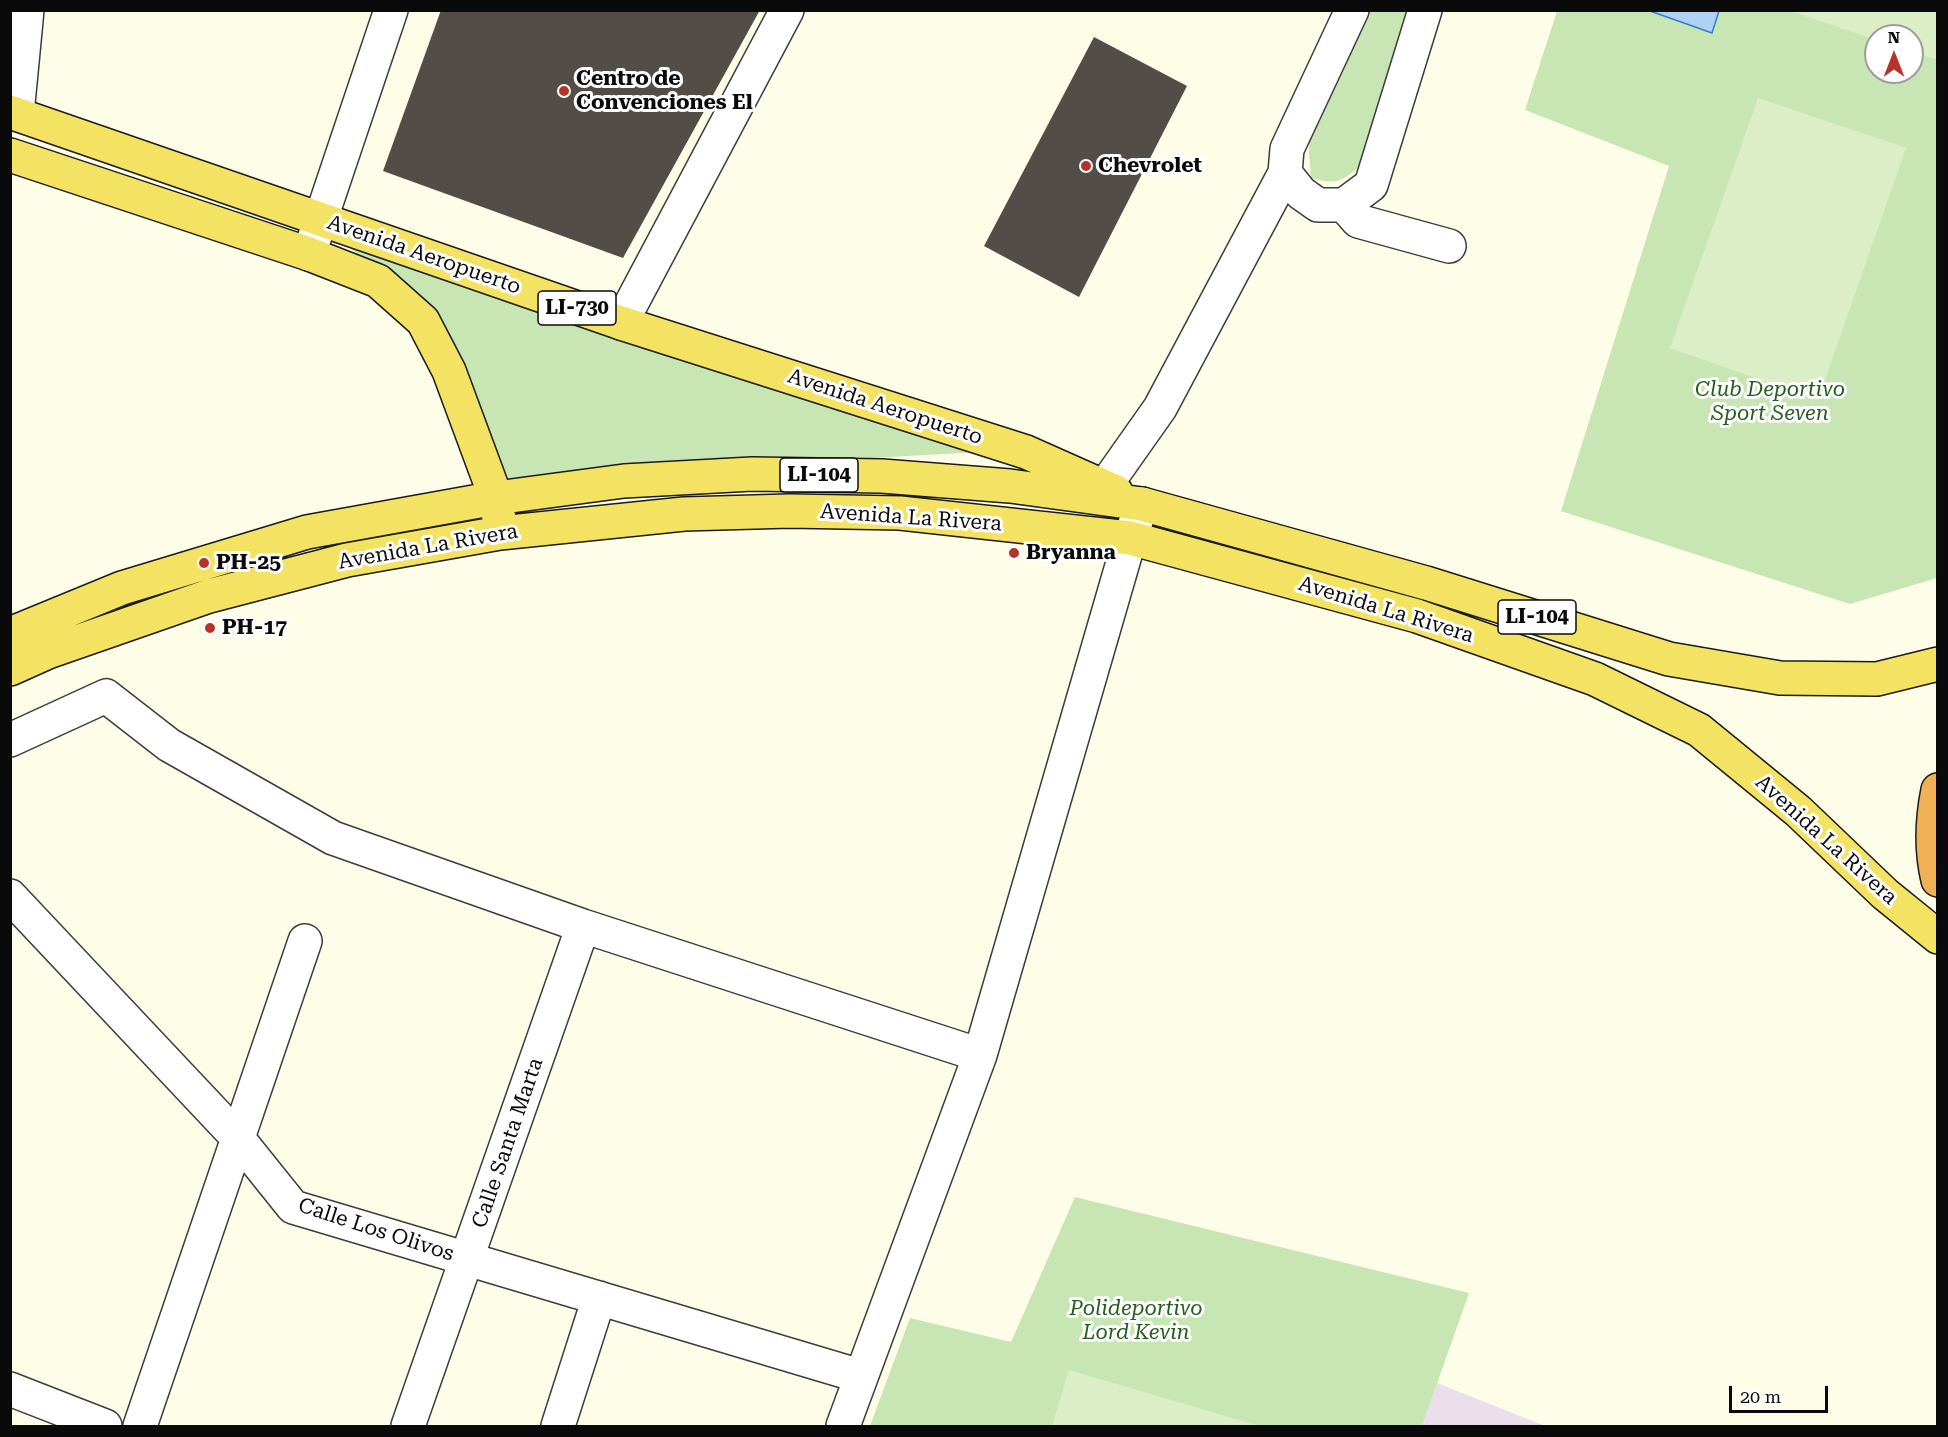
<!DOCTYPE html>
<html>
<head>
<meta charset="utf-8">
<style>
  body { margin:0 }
  #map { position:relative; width:1948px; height:1437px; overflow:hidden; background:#fefde8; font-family:"Roboto Serif",serif }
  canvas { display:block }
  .frame { position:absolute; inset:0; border:12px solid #0a0a0a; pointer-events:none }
  .north { position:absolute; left:1864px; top:24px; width:60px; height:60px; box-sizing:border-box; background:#fff; border:2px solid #9d9d9d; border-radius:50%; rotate:0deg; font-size:16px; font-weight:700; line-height:24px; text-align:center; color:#0a0a0a }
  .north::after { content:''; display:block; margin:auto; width:21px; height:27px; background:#b43429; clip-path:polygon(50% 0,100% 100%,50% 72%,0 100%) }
  .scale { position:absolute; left:1729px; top:1386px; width:99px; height:27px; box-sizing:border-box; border:3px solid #0a0a0a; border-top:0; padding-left:8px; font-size:18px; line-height:21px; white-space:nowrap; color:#0a0a0a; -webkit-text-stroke:4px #fff; paint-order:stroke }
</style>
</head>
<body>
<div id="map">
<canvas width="1948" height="1437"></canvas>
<div class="frame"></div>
<div class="north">N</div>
<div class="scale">20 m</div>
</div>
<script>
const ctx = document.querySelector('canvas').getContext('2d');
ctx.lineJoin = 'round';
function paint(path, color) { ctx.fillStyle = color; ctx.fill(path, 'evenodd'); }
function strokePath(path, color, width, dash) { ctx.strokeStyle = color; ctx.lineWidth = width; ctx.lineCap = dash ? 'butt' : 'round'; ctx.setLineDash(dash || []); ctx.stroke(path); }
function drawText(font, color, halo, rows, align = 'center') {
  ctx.font = font + ' "Roboto Serif",serif'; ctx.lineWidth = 6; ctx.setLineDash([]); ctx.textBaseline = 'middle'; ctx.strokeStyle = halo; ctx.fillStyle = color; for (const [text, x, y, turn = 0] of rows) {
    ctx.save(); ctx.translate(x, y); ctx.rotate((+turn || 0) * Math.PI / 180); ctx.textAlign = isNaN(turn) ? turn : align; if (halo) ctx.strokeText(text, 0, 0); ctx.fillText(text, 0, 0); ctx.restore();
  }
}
paint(new Path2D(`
  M 1437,1383 L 1545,1426 L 1422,1426 Z`), '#e9dee9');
paint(new Path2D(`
  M 1370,11 L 1408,11 L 1361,165 C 1342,182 1336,185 1311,178 L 1308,139 Z
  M 1557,11 L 1937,11 L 1937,578 L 1850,604 L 1561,511 L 1669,166 L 1525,110 ZM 1876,36 L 1912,36 L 1912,72 L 1876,72 Z
  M 327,227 L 999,451 L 506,478 L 434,324 Z
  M 1075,1197 L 1469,1293 L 1422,1426 L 870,1426 L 910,1318 L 1011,1342 Z`), '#c8e6b4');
paint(new Path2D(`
  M 1790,11 L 1937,11 L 1937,60 L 1912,52 L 1912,36 L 1876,36 L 1876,40 Z
  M 1758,98 L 1906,148 L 1818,400 L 1670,348 Z
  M 1069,1370 L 1259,1426 L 1052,1426 Z`), '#dbeec6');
const water = new Path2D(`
  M 1650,11 L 1719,11 L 1712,33 Z`);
paint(water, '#afd1f3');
strokePath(water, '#397cc7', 1.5);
paint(new Path2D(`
  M 441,10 L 760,10 L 623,258 L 383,171 Z
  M 1094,37 L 1187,86 L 1079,297 L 984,246 Z`), '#524d47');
const minor = new Path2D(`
  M 17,114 L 27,10
  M 1285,173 L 1301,193 L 1318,205 L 1344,205 L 1371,185 L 1425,10
  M 1344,205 L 1358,221 L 1449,246
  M 309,254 L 391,10
  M 621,323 L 787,10
  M 1105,486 L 1160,408 L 1285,173 L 1287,149 L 1352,10
  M 10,740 L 106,696 L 169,745 L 333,838 L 583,926 L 980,1055
  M 10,896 L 236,1136 L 293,1207 L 860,1376
  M 10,1389 L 105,1426
  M 140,1426 L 305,941
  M 408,1426 L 583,926
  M 558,1426 L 599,1298
  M 843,1426 L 980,1055 L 1130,538 L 1142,504`);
const major = new Path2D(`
  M 10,112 L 621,323 L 1026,452 L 1116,492
  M 10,155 L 309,254 L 378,281 L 423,321 L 449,371 L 496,498 L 499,519
  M 10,634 L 122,588 L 307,532 L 496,498 L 624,481 L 752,474 L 882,476 L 1010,486 L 1142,504 L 1426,583 L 1669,659 L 1780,678 L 1877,679 L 1938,664
  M 10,669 L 48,652 L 209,596 L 347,560 L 500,533 L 684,514 L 790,511 L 900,513 L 1130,538 L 1417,616 L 1595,679 L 1699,730 L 1798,811 L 1885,894 L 1938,937`);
const highway = new Path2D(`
  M 1938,790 C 1932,820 1931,851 1938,880`);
strokePath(minor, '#3d3d3d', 36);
strokePath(major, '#1b1b1b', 36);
strokePath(highway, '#1b1b1b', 36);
strokePath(minor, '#fff', 33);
strokePath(major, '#f4e363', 33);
strokePath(highway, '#efb056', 33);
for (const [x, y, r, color] of [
  [564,91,6,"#b43429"],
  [1086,166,6,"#b43429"],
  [1014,553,6,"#b43429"],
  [204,563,6,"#b43429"],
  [210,628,6,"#b43429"]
]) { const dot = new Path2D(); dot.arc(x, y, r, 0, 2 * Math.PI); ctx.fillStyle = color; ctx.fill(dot); strokePath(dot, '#fff', 2); }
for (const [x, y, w] of [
  [577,308,78],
  [819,475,78],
  [1537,617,78]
]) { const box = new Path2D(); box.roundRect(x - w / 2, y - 17, w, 34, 4.5); ctx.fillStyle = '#fff'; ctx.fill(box); strokePath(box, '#0a0a0a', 1.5); }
drawText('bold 20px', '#0a0a0a', null, [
  ["LI-730",577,308],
  ["LI-104",819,475],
  ["LI-104",1537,617]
]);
drawText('bold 21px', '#0a0a0a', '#fff', [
  ["Centro de",576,79],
  ["Convenciones El",576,103],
  ["Chevrolet",1098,166],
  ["Bryanna",1026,553],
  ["PH-25",216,563],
  ["PH-17",222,628]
], 'left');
drawText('21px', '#0a0a0a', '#fff', [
  ["Avenida Aeropuerto",424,255,19],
  ["Avenida Aeropuerto",885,407,18],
  ["Avenida La Rivera",911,518,4],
  ["Avenida La Rivera",428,547,-10],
  ["Avenida La Rivera",1386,610,17],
  ["Avenida La Rivera",1826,840,42],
  ["Calle Santa Marta",508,1143,-71],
  ["Calle Los Olivos",376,1230,18]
]);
drawText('italic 21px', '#235e1e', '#fff', [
  ["Club Deportivo",1770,390],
  ["Sport Seven",1770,414],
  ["Polideportivo",1136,1309],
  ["Lord Kevin",1136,1333]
]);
</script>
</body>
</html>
